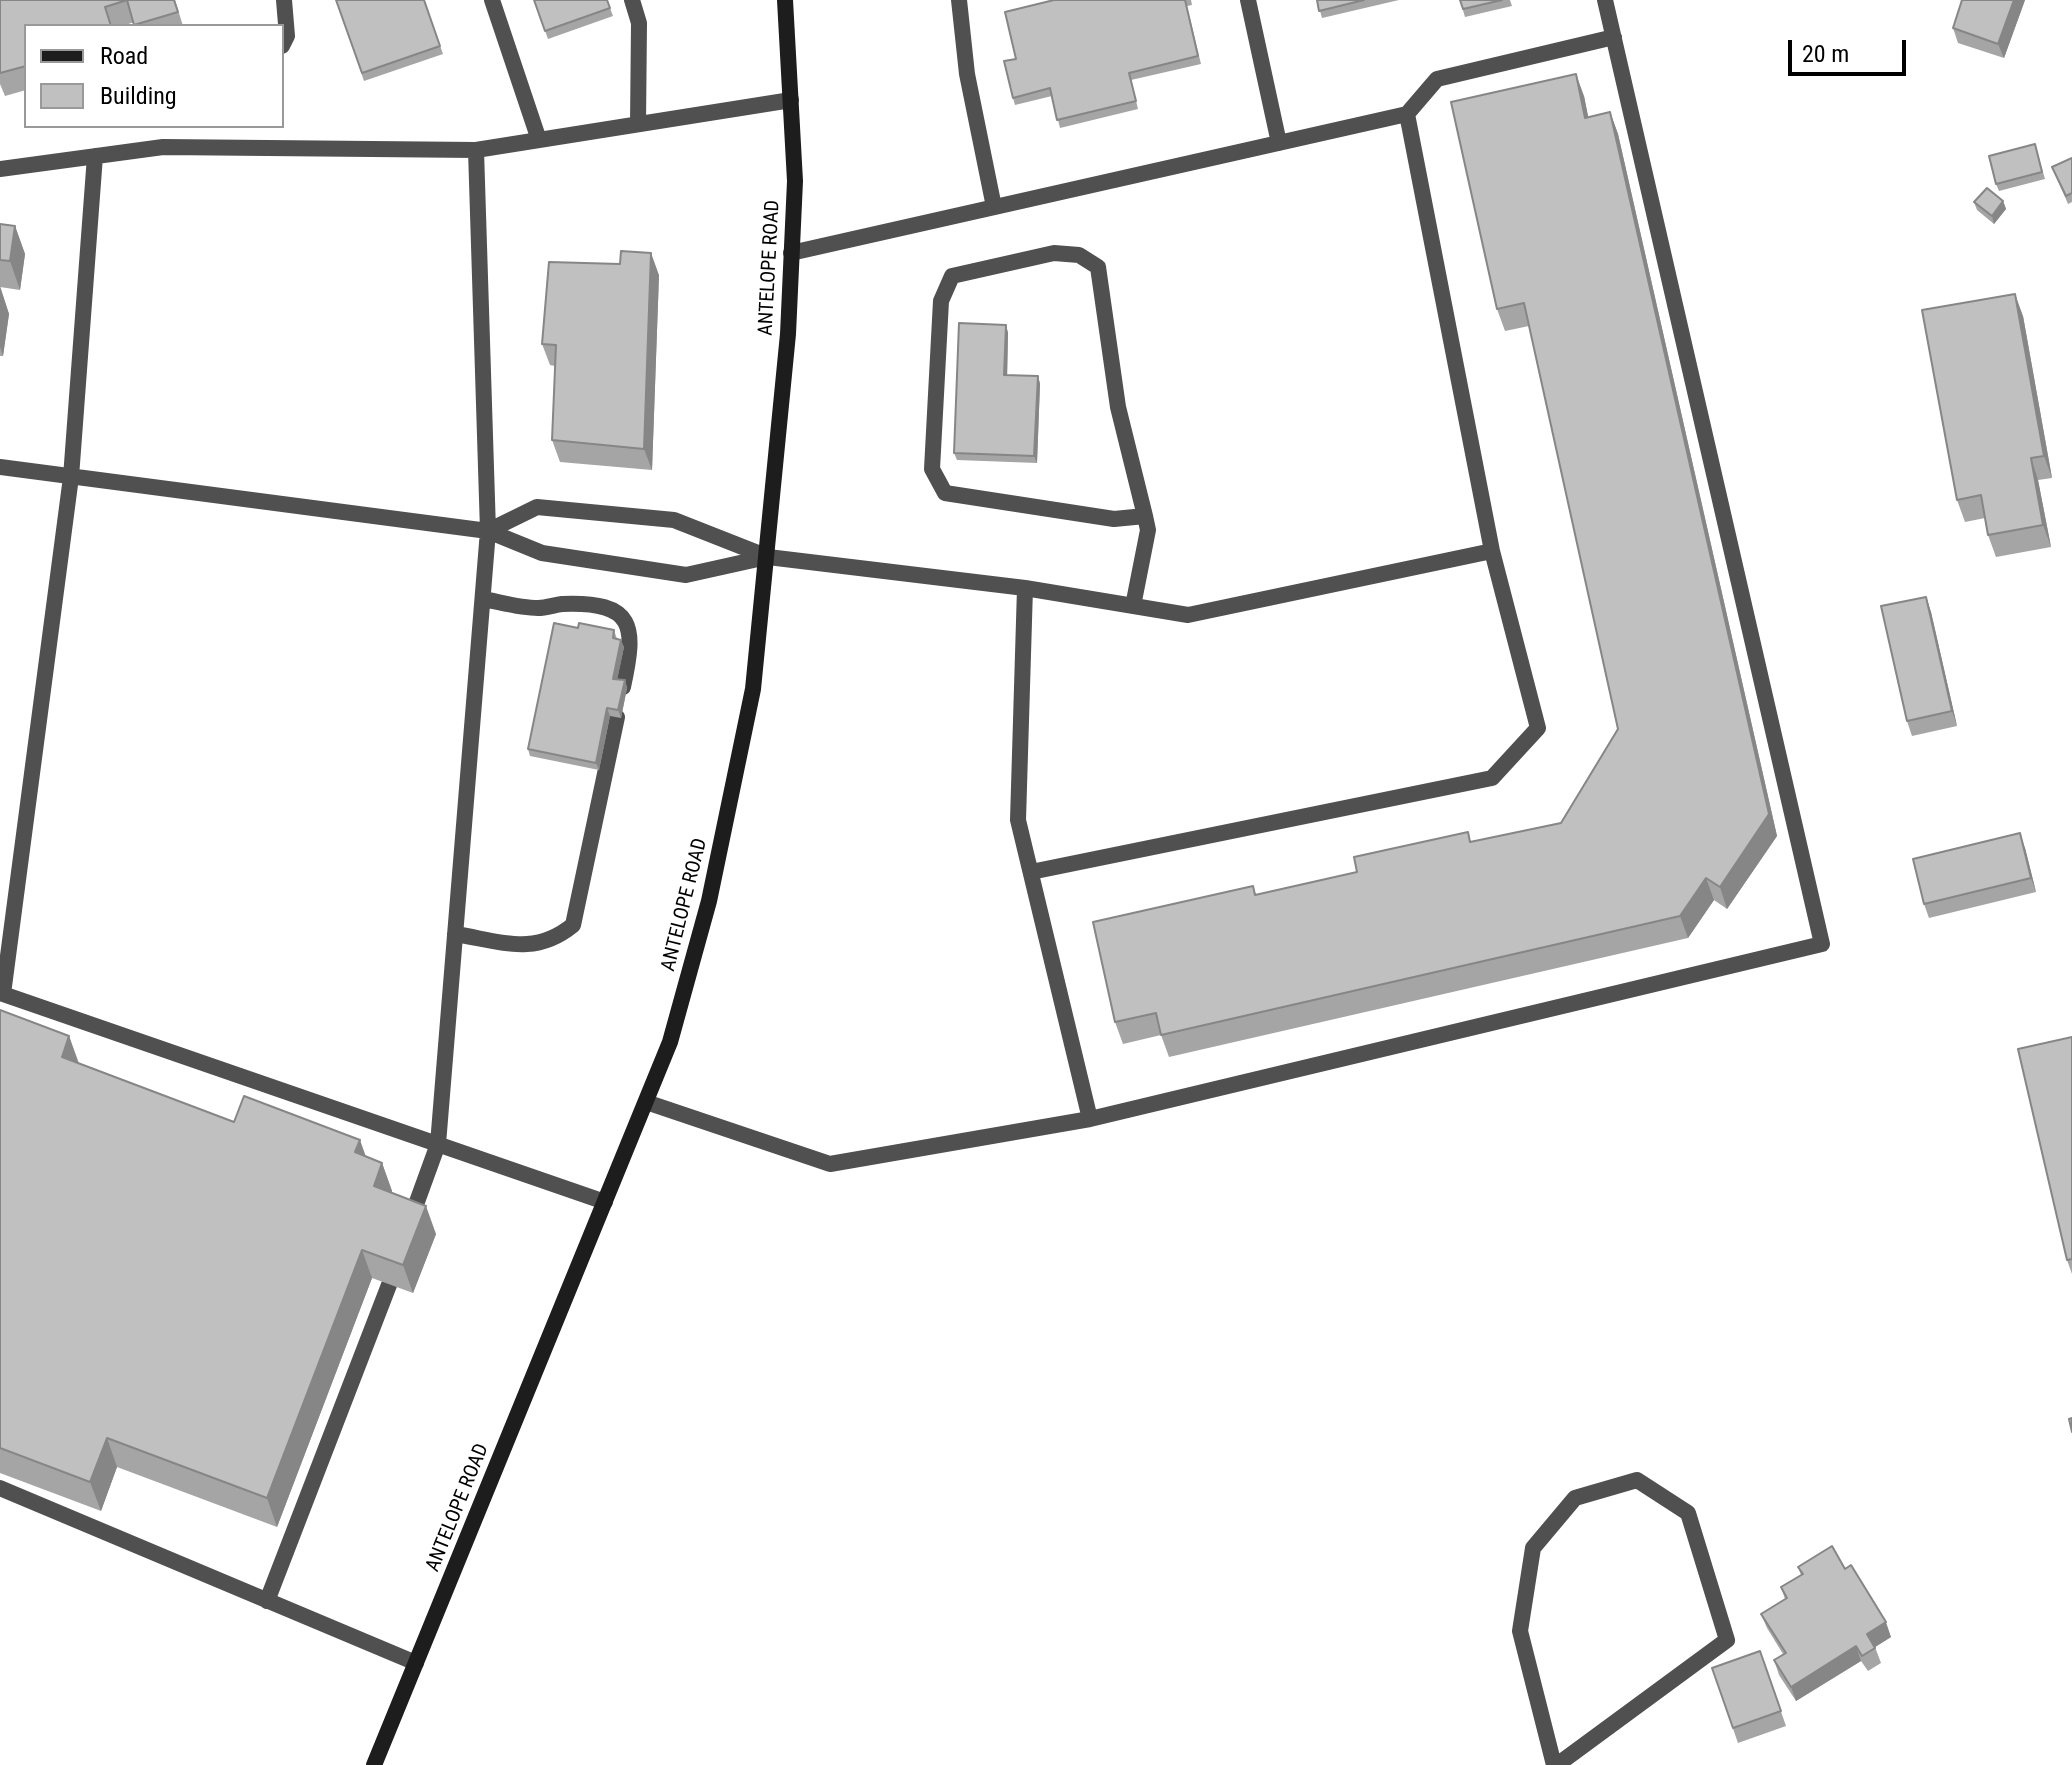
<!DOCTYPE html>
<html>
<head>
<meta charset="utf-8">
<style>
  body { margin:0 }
  #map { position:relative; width:2072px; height:1765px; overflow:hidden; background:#fff; font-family:"Roboto Condensed",sans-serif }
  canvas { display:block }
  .legend { position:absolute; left:24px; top:24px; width:260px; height:104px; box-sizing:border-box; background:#fff; border:2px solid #999; margin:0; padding:10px 14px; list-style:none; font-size:24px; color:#000 }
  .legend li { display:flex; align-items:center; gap:16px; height:40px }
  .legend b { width:40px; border:2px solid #999 }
  .scale { position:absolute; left:1788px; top:40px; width:118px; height:36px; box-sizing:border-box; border:4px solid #000; border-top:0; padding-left:10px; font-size:24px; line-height:28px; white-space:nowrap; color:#000; -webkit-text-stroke:6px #fff; paint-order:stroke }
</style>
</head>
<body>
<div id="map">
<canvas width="2072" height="1765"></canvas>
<ul class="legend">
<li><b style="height:10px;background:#1d1d1d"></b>Road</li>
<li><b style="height:22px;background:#c0c0c0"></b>Building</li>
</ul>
<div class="scale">20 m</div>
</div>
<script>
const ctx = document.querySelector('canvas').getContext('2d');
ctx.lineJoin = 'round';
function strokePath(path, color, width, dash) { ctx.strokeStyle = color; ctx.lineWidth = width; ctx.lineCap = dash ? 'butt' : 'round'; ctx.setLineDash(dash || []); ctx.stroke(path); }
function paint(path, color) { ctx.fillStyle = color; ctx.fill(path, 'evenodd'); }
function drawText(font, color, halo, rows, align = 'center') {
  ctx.font = font + ' "Roboto Condensed",sans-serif'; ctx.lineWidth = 6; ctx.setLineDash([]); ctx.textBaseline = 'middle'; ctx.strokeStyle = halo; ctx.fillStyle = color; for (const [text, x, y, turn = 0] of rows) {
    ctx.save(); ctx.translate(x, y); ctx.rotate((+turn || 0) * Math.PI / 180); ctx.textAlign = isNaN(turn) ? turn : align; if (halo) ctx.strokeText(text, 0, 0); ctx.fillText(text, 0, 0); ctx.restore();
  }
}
strokePath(new Path2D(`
  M 492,0 L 539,140
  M 632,0 L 639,23 L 638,124
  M 959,0 L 967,74 L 994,207
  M 1248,0 L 1279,143
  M 282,46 L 287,36 L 284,0
  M 1407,114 L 1437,79 L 1614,37
  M 95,156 L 71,477 L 3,994 L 605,1202
  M 0,169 L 163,147 L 476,150 L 791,100
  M 0,467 L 488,531 L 542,553 L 686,575 L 767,557
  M 488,531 L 537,507 L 674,520 L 768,557 L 1025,588 L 1188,615 L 1492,551 L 1407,114 L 791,253
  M 1025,588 L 1018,820 L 1090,1119 L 1822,944 L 1605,0
  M 483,599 C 500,602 520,608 538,608 C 546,608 554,605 562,604 C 636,601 636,627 623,687
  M 1133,606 L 1148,530 L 1145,516 L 1118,407 L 1098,267 L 1079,255 L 1054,253 L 952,276 L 941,301 L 932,469 L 945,493 L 1114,519 L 1145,516
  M 1031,872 L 1492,778 L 1538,728 L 1492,551
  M 455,934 C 500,941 534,957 573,925 L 617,717
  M 646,1102 L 830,1164 L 1090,1119
  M 410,1221 L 438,1144 L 488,531 L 476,150
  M 0,1488 L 416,1663
  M 267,1601 L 389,1285`), '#505050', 16);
strokePath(new Path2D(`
  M 1554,1765 L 1520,1631 L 1533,1548 L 1575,1498 L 1637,1480 L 1688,1513 L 1727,1640 L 1557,1765`), '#505050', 16);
strokePath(new Path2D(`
  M 374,1765 L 670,1042 L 709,901 L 753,689 L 788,334 L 795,181 L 785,0`), '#1d1d1d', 16);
paint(new Path2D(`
  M 0,0 L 175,0 L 183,26 L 135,26 L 134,22 L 123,26 L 26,26 L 26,90 L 5,96 L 0,84 Z
  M 336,0 L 424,0 L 443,54 L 364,81 Z
  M 534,0 L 607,0 L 613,16 L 548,39 Z
  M 1054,0 L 1191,0 L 1192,5 L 1187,6 L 1201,64 L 1131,80 L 1138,109 L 1060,128 L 1052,96 L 1015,105 L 1013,98 L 1016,59 Z
  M 1317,0 L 1399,0 L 1322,18 Z
  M 1460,0 L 1510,0 L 1512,6 L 1465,17 Z
  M 1962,0 L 2025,0 L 2004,58 L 1958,43 L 1953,28 Z
  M 1584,96 L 1588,117 L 1610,112 L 1618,134 L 1777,836 L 1727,909 L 1714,900 L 1688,938 L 1169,1057 L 1161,1035 L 1123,1044 L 1115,1022 L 1253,886 L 1256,895 L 1357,872 L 1472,842 L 1561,823 L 1618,729 L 1529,326 L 1505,331 L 1497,309 Z
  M 2035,144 L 2045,179 L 1999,191 L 1996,184 Z
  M 2072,158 L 2072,202 L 2068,204 L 2052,167 Z
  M 2003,201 L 2006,209 L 1994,224 L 1977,210 L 1974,202 Z
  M 0,224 L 15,226 L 25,254 L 20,290 L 0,287 L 9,314 L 3,356 L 0,356 Z
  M 659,275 L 652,470 L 560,462 L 552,440 L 555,366 L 550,365 L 542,344 Z
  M 2023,316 L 2052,478 L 2038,480 L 2051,547 L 1996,557 L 1988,535 L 1985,518 L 1965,522 L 1957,500 Z
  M 1006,325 L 1008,333 L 1007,375 L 1038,376 L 1040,384 L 1037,463 L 957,460 L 954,453 Z
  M 1926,597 L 1931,612 L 1957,726 L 1912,736 L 1907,721 Z
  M 578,628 L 614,630 L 617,639 L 624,647 L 617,679 L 625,680 L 627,688 L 621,718 L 610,716 L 599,770 L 530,756 L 528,749 Z
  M 2025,848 L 2036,892 L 1929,918 L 1924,904 Z
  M 0,1010 L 69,1036 L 79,1063 L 234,1122 L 366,1157 L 382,1163 L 392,1191 L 392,1193 L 436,1234 L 413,1293 L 372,1278 L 277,1527 L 117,1467 L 101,1511 L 0,1473 Z
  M 2072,1037 L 2072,1274 L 2067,1260 Z
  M 1798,1567 L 1845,1569 L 1891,1637 L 1875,1647 L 1881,1663 L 1868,1671 L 1861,1661 L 1796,1701 L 1779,1675 L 1774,1660 L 1783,1654 L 1767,1628 L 1761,1614 L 1785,1599 L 1781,1587 L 1801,1575 Z
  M 1760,1651 L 1786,1726 L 1738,1743 L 1712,1668 Z`), '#a5a5a5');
paint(new Path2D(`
  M 2014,0 L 2025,0 L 2004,58 L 1998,44 Z
  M 1576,74 L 1584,96 L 1593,140 L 1585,118 Z
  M 1610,112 L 1618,134 L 1777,836 L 1727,909 L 1720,887 Z
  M 2003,201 L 2006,209 L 1994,224 L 1992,216 Z
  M 15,226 L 25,254 L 20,290 L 10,261 Z
  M 651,253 L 659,275 L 652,470 L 644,449 Z
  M 0,286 L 9,314 L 3,356 L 0,347 Z
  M 2015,294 L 2023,316 L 2052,478 L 2044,456 Z
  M 1006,325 L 1008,333 L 1007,383 L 1004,375 Z
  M 1038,376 L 1040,384 L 1037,463 L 1034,456 Z
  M 2031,458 L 2038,480 L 2051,547 L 2043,525 Z
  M 1926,597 L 1931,612 L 1957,726 L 1952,711 Z
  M 621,640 L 624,647 L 616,686 L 613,679 Z
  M 625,680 L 627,688 L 621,718 L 618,710 Z
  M 607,708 L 610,716 L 599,770 L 596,763 Z
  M 2020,833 L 2025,848 L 2036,892 L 2031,878 Z
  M 1706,878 L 1714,900 L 1688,938 L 1680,916 Z
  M 69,1036 L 79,1065 L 62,1057 Z
  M 360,1140 L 370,1168 L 355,1152 Z
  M 382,1163 L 392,1191 L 384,1215 L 374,1186 Z
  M 426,1206 L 436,1234 L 413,1293 L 403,1265 Z
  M 362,1250 L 372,1278 L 277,1527 L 267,1498 Z
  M 107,1438 L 117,1467 L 101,1511 L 90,1482 Z
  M 1886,1622 L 1891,1637 L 1872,1649 L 1867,1634 Z
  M 1856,1646 L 1861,1661 L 1796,1701 L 1791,1687 Z`), '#868686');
const building = new Path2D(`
  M 0,0 L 174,0 L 178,12 L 134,25 L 127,0 L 105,7 L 111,26 L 26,26 L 26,66 L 0,73 Z
  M 336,0 L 424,0 L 440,46 L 362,73 Z
  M 534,0 L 607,0 L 610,8 L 545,31 Z
  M 1054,0 L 1185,0 L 1198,56 L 1129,73 L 1136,101 L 1057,120 L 1050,88 L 1013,98 L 1004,61 L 1016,59 L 1005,12 Z
  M 1317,0 L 1364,0 L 1319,11 Z
  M 1460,0 L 1502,0 L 1463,9 Z
  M 1962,0 L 2014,0 L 1998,44 L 1953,28 Z
  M 1576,74 L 1585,118 L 1610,112 L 1769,814 L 1720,887 L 1706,878 L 1680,916 L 1161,1035 L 1156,1013 L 1115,1022 L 1093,922 L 1253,886 L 1255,895 L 1357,872 L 1354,857 L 1468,832 L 1470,842 L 1561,823 L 1618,729 L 1524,303 L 1497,309 L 1451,102 Z
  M 2035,144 L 2042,172 L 1996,184 L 1989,156 Z
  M 2072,158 L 2072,193 L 2066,196 L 2052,167 Z
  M 1987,188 L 2003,201 L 1992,216 L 1974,202 Z
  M 0,224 L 15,226 L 10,261 L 0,260 Z
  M 621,251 L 651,253 L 644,449 L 552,440 L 556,345 L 542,344 L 549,262 L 620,264 Z
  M 2015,294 L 2044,456 L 2031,458 L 2043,525 L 1988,535 L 1981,495 L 1957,500 L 1922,310 Z
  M 959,323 L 1006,325 L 1004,375 L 1038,376 L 1034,456 L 954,453 Z
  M 1926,597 L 1952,711 L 1907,721 L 1881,606 Z
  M 554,623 L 578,628 L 579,623 L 614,630 L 613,638 L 621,640 L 613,679 L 625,680 L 618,710 L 607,708 L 596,763 L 528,749 Z
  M 2020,833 L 2031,878 L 1924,904 L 1913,859 Z
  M 0,1010 L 69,1036 L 62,1057 L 234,1122 L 244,1096 L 360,1140 L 355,1152 L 382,1163 L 374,1186 L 426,1206 L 403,1265 L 362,1250 L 267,1498 L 107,1438 L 90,1482 L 0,1448 Z
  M 2072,1037 L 2072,1259 L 2067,1260 L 2018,1049 Z
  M 2072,1418 L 2072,1432 L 2069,1419 Z
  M 1832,1546 L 1845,1569 L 1851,1565 L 1886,1622 L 1867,1634 L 1875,1648 L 1862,1656 L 1856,1646 L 1791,1687 L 1774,1660 L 1786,1653 L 1761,1614 L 1787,1598 L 1781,1587 L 1803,1574 L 1798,1567 Z
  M 1760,1651 L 1781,1711 L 1733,1728 L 1712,1668 Z`);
paint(building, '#c0c0c0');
strokePath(building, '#868686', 2);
drawText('20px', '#000', '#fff', [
  ["ANTELOPE ROAD",770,268,-87],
  ["ANTELOPE ROAD",685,905,-76],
  ["ANTELOPE ROAD",458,1508,-68]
]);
</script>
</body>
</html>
